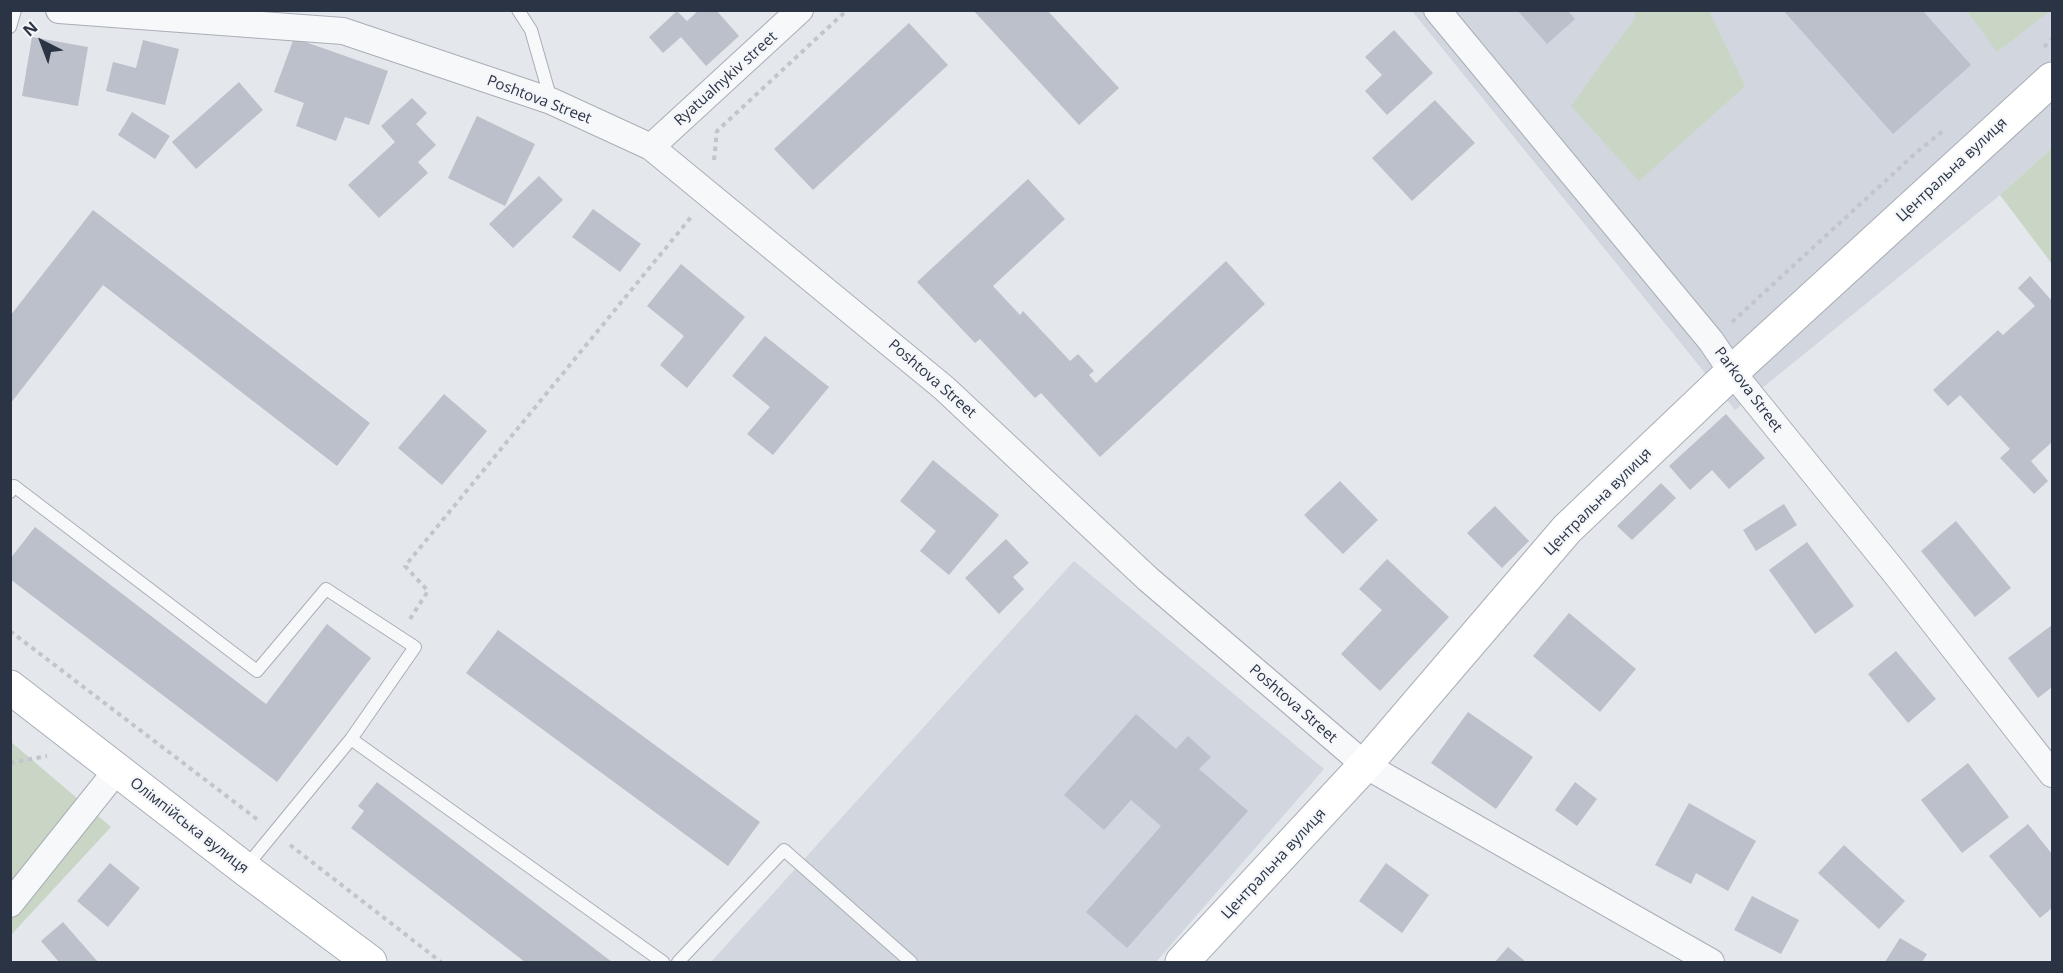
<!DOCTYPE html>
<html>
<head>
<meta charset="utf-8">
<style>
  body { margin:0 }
  #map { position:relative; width:2063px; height:973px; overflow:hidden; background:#e4e7ec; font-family:"Open Sans",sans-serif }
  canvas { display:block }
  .frame { position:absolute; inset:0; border:12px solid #2b3445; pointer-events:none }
  .north { position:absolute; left:12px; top:12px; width:60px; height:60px; -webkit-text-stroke:4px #f4f6f9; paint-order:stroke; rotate:318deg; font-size:16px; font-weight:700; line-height:24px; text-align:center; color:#2b3445 }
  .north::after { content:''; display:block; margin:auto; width:21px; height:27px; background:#2b3445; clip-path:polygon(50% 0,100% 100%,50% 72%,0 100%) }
</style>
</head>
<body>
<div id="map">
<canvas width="2063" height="973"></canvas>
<div class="frame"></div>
<div class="north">N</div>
</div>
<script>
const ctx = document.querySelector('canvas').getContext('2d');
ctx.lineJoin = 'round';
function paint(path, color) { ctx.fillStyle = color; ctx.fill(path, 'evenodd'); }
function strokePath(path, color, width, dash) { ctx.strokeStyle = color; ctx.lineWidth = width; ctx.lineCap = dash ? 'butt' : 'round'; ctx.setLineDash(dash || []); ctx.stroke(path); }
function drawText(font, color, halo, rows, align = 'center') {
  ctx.font = font + ' "Open Sans",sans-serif'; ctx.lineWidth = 4.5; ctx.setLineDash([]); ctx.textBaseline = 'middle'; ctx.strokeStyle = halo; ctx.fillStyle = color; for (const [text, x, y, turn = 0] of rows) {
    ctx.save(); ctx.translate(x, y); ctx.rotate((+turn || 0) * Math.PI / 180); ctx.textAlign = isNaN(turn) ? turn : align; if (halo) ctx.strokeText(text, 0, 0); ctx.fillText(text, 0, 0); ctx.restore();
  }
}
paint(new Path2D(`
  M 1412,11 L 2052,11 L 2052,148 L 2000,195 L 1735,410 Z
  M 1074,561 L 1324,769 L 1156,962 L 711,962 Z`), '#d2d6de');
paint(new Path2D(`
  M 1635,11 L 1709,11 L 1745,86 L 1639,181 L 1571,106 L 1635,18 Z
  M 1967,11 L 2050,11 L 1997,52 Z
  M 2052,148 L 2052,264 L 2000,195 Z
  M 11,742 L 111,827 L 11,935 Z`), '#c9d6c5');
paint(new Path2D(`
  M 699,10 L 716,10 L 739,36 L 706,66 L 681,37 L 663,53 L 649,37 L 677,11 L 687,21 Z
  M 973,10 L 1047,10 L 1119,88 L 1079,125 Z
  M 1517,10 L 1567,10 L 1575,19 L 1547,44 Z
  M 1783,10 L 1922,10 L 1971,65 L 1893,134 Z
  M 909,23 L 948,65 L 813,190 L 774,149 Z
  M 1394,30 L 1433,73 L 1387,115 L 1365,91 L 1382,75 L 1365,57 Z
  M 32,37 L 88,47 L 78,106 L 22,96 Z
  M 294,38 L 388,71 L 369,125 L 345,117 L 336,141 L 296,126 L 304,103 L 274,92 Z
  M 143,40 L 179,49 L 165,105 L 106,91 L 113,62 L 136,68 Z
  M 239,82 L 263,110 L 196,169 L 172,142 Z
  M 412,98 L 427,113 L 416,124 L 436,145 L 418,162 L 428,173 L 379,218 L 348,185 L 395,142 L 381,126 Z
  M 1435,100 L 1475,143 L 1412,201 L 1372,158 Z
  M 132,112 L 170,136 L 155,159 L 118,135 Z
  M 477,116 L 535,144 L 505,206 L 448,178 Z
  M 539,176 L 563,200 L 513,248 L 489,224 Z
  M 1028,179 L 1065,219 L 993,286 L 1020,315 L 1023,311 L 1070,361 L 1078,354 L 1094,371 L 1089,375 L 1096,383 L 1226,261 L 1265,304 L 1100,457 L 1041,393 L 1035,398 L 980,339 L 975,343 L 917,282 Z
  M 593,209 L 641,244 L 620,272 L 572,237 Z
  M 93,210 L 370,423 L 337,466 L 103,285 L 10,404 L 10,316 Z
  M 681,264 L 745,317 L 687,388 L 660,365 L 684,336 L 647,306 Z
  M 2030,276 L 2052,301 L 2052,442 L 2031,461 L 2048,481 L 2034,494 L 2000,458 L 2010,449 L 1960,395 L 1948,406 L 1933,390 L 1998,330 L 2003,335 L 2035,306 L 2018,288 Z
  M 765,336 L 829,387 L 773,455 L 747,434 L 770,407 L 732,376 Z
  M 444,394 L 487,431 L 442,485 L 398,448 Z
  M 1726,414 L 1765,458 L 1729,489 L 1712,470 L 1690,490 L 1669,466 Z
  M 933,460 L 999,515 L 949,575 L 920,551 L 936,531 L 900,501 Z
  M 1340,481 L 1378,520 L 1343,554 L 1304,515 Z
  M 1661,483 L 1676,498 L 1632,540 L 1617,526 Z
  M 1784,504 L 1797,525 L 1756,551 L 1743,530 Z
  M 1495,506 L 1529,541 L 1502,568 L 1467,533 Z
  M 1956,521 L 2011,588 L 1975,617 L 1921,551 Z
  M 35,527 L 266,704 L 327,624 L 371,658 L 277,782 L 10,579 L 10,559 Z
  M 1006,539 L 1029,563 L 1013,577 L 1024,589 L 999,614 L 965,578 Z
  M 1807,542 L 1854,606 L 1815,634 L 1769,570 Z
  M 1387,559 L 1449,617 L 1380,691 L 1341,654 L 1382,610 L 1359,589 Z
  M 1569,613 L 1636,669 L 1600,712 L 1533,656 Z
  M 2052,625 L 2052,687 L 2038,698 L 2008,658 Z
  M 498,630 L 760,822 L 728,866 L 466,673 Z
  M 1896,651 L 1936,699 L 1908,723 L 1868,674 Z
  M 1468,712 L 1533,757 L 1496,809 L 1431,763 Z
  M 1136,714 L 1176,749 L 1188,736 L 1211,757 L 1199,769 L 1248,811 L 1127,948 L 1086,912 L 1161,826 L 1131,800 L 1104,830 L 1064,795 Z
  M 1968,763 L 2009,817 L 1962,853 L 1921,800 Z
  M 377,782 L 612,962 L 525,962 L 351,828 L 364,811 L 358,806 Z
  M 1575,782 L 1597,799 L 1577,826 L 1555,810 Z
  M 1689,803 L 1756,841 L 1728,891 L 1696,873 L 1691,884 L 1655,865 Z
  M 2028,824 L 2052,854 L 2052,908 L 2040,918 L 1989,856 Z
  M 1844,845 L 1905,901 L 1879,929 L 1818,873 Z
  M 110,863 L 140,888 L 108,927 L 77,901 Z
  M 1386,863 L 1429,895 L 1402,933 L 1359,901 Z
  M 1752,896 L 1799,920 L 1781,954 L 1734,930 Z
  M 63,922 L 98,962 L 59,962 L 41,941 Z
  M 1900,938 L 1927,954 L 1922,962 L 1885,962 Z
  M 1508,947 L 1526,962 L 1495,962 Z`), '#bbc0ca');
const lane = new Path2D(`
  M 518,10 L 531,30 L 551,100
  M 10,27 L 15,10
  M 10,492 L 14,486 L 257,671 L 326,589 L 415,647 L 351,739 L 245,868
  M 351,739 L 663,962
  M 678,962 L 784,850 L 911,962`);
const street = new Path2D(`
  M 59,10 L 343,31 L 551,101 L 651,147 L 944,388 L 1148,579 L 1365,765 L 1711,962
  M 1437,10 L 1711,341 L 1732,372 L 1895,573 L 2052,774
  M 651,147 L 800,10
  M 10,904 L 117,770`);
const secondary = new Path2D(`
  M 10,687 L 245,869 L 370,962
  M 1182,962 L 1365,765 L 1567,529 L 1732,372 L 2052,79`);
strokePath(lane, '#a9aeb7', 14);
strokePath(street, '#a9aeb7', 28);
strokePath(secondary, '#a9aeb7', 35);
strokePath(new Path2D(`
  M 2044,47 L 2052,39
  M 714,160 L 717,131 L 847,10
  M 1732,322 L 1918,151 L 1944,130
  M 410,619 L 428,591 L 405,566 L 692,216
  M 10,631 L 258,820
  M 10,763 L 47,756
  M 290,845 L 441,962`), '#c2c5cb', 4, [4.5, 4.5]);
strokePath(lane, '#f7f8fa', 12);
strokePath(street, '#f7f8fa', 26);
strokePath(secondary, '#fff', 33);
drawText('15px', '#2b3445', '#f4f6f9', [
  ["Ryatualnykiv street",726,79,-42],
  ["Poshtova Street",539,100,21],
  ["Центральна вулиця",1952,170,-43],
  ["Poshtova Street",932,379,41],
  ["Parkova Street",1748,390,53],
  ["Центральна вулиця",1598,502,-45],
  ["Poshtova Street",1293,704,41],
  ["Олімпійська вулиця",189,826,38],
  ["Центральна вулиця",1274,864,-47]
]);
</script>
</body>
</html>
